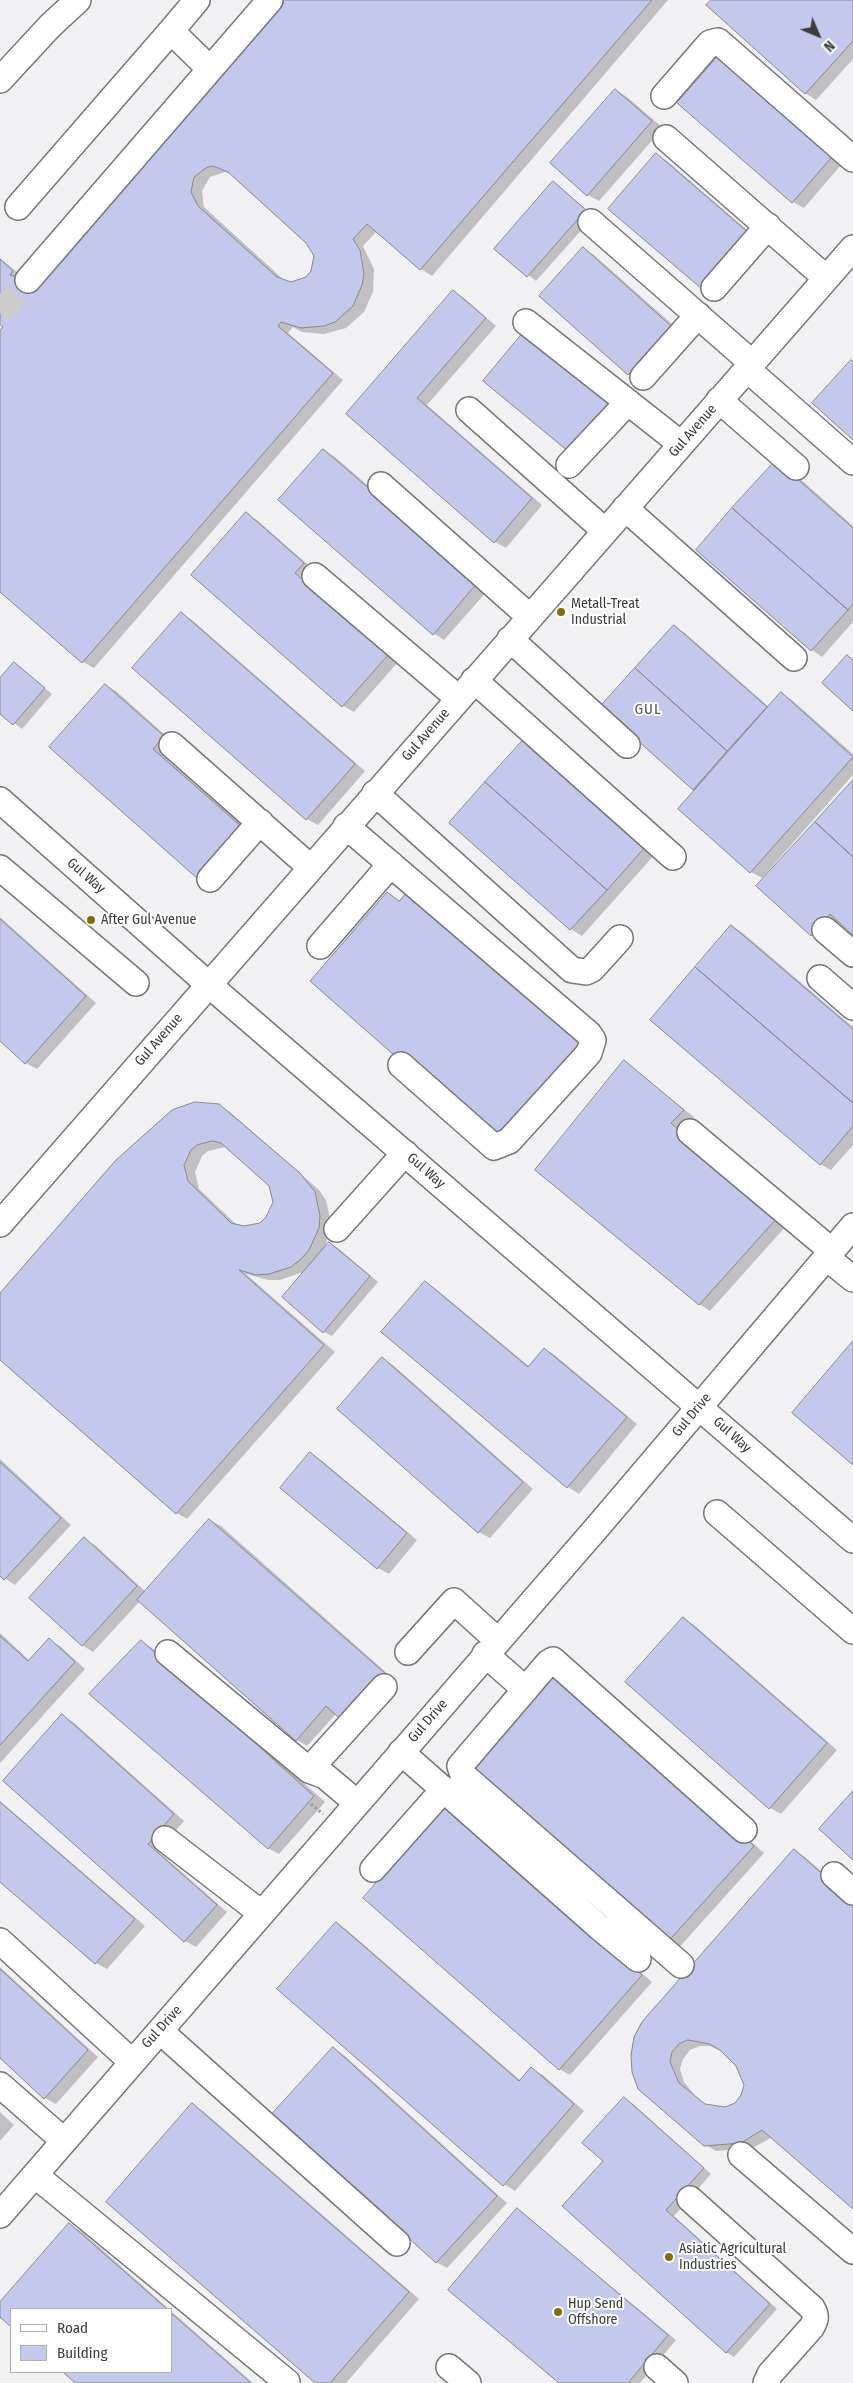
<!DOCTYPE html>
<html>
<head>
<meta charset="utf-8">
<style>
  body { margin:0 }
  #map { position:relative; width:853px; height:2383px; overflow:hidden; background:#f1f1f3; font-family:"Fira Sans Condensed",sans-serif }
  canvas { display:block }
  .legend { position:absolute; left:10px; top:2308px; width:162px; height:65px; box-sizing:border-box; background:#fefeff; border:1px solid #b0b0b1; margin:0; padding:6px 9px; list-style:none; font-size:15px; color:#3b3b3c }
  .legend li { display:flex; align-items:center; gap:10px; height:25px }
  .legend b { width:25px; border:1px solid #b0b0b1 }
  .north { position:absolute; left:793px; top:10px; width:50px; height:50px; -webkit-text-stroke:4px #fefeff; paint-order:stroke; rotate:135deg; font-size:14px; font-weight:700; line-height:20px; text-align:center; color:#3b3b3c }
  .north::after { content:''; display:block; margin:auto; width:18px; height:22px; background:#3b3b3c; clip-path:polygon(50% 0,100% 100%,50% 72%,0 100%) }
</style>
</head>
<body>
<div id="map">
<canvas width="853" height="2383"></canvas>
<ul class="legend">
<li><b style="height:6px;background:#fff"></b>Road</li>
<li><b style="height:14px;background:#c4c8ec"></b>Building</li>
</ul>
<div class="north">N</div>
</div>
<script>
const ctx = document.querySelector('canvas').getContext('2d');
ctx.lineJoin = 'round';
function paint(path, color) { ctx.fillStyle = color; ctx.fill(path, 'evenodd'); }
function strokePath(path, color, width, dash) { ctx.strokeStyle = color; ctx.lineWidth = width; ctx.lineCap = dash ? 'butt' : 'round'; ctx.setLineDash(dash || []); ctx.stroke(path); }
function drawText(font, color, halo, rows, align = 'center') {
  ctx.font = font + ' "Fira Sans Condensed",sans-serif'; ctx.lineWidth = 4; ctx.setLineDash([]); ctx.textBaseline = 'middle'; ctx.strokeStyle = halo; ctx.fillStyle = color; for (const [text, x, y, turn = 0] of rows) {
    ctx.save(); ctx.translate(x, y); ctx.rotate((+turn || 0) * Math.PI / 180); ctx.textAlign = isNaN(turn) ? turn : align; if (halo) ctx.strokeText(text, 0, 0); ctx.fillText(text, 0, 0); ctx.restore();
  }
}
paint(new Path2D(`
  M 285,0 L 668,0 L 432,276 L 421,269 L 377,231 L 363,246 L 374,269 L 373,292 L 364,312 L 346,328 L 324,334 L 302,332 L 293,327 L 288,333 L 343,380 L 94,668 L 83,662 L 0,590 L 0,332 L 5,327 L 0,322 L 0,258 L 24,278 ZM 225,172 L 233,175 L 312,248 L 315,264 L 306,278 L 291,283 L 284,280 L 204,207 L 202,191 L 210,177 Z
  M 713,0 L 853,0 L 853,59 L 816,100 L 805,93 Z
  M 616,90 L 627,97 L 663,128 L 599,201 L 588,195 L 552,163 Z
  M 679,103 L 847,158 L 804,208 L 793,202 Z
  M 656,155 L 667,161 L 760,241 L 610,209 Z
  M 554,183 L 594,216 L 536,281 L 496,248 Z
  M 583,249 L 594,255 L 682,333 L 640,380 L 629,374 L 541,296 Z
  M 453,292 L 464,298 L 496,326 L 427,405 L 542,505 L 506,548 L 495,542 L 347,414 Z
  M 324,450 L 335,457 L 488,590 L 444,640 L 433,633 Z
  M 787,467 L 853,526 L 853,622 L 822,657 L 812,650 Z
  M 246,514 L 257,520 L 314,570 L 399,661 L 354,712 L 343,706 L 193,575 Z
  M 181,614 L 192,620 L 365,771 L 318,825 L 307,819 Z
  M 674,627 L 685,633 L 769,707 L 781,694 L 792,700 L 853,754 L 853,775 L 762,878 L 751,872 L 679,809 L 695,790 L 602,707 Z
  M 14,663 L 52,694 L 22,729 L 0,712 L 0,680 Z
  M 105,685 L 116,691 L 174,743 L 163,756 L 253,835 L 209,884 Z
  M 525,739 L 657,852 L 582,936 L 571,929 L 451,823 Z
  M 853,781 L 853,933 L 840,922 L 823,941 L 812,935 Z
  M 0,917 L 96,1003 L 37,1069 L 26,1063 L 0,1040 Z
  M 732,926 L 743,933 L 853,1027 L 853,1145 L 831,1170 L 820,1164 Z
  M 624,1062 L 694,1117 L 681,1130 L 787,1225 L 710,1311 L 699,1304 Z
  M 219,1106 L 230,1112 L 319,1190 L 326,1200 L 331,1223 L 325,1248 L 329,1243 L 338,1248 L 378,1282 L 332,1336 L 324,1332 L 306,1271 L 280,1280 L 268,1280 L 246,1274 L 335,1352 L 187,1519 L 177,1513 L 0,1358 L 0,1295 ZM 225,1147 L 270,1186 L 274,1202 L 268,1218 L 261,1224 L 244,1228 L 238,1226 L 199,1189 L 195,1172 L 202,1156 L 208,1151 Z
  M 425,1282 L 436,1289 L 530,1367 L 545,1349 L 556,1356 L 637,1424 L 579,1494 L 568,1487 L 383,1332 Z
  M 383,1359 L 393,1365 L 533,1489 L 490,1538 L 479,1532 Z
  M 310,1454 L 321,1460 L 417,1540 L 389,1574 L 378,1568 Z
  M 0,1459 L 71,1525 L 15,1585 L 0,1575 Z
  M 210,1520 L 221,1526 L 397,1682 L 357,1728 L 336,1714 L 307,1746 L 297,1740 L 140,1601 L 93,1652 L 82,1645 L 84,1539 L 95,1545 L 146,1592 Z
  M 683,1618 L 694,1625 L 837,1750 L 781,1814 L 770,1808 Z
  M 0,1633 L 30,1661 L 49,1640 L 60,1646 L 85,1669 L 0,1763 Z
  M 141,1641 L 152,1648 L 325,1802 L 279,1854 L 268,1848 Z
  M 569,1678 L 764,1853 L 676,1951 L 665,1945 Z
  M 62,1716 L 73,1722 L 184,1821 L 158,1851 L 227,1912 L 196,1947 L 185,1941 Z
  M 0,1801 L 145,1926 L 107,1969 L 96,1963 L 0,1880 Z
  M 457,1812 L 652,1982 L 570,2075 L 559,2069 Z
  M 794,1850 L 805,1857 L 853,1899 L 853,2208 L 772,2137 L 753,2148 L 716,2151 L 704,2144 L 633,2072 ZM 700,2046 L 710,2046 L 725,2053 L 737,2066 L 745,2085 L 742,2095 L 735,2104 L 725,2108 L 707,2105 L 699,2100 L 684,2082 L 680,2069 L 683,2059 L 690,2050 Z
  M 336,1923 L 347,1930 L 521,2081 L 532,2069 L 543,2075 L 584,2111 L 515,2191 L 504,2184 Z
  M 0,1967 L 98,2057 L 56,2104 L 45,2098 L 0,2057 Z
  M 333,2048 L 344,2055 L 507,2203 L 447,2268 L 436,2262 Z
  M 624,2098 L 632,2103 L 711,2174 L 674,2216 L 777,2309 L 734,2357 L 726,2352 L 604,2161 Z
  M 192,2104 L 203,2111 L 419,2299 L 346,2383 L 317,2383 Z
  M 0,2112 L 14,2125 L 0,2141 Z
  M 517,2209 L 676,2340 L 640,2383 L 561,2383 Z
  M 70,2225 L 81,2231 L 169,2309 L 11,2309 L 11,2325 L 0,2315 L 0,2304 Z
  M 171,2311 L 253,2383 L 77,2383 L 64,2372 L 171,2372 Z`), '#0003');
const building = new Path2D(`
  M 284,0 L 652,0 L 420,270 L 367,224 L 353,239 L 360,250 L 364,274 L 362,285 L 353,306 L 335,322 L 324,326 L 301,328 L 281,322 L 278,326 L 333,373 L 82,663 L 0,592 L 0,330 L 3,327 L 0,324 L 0,259 L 13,271 L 10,275 L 40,284 ZM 213,166 L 228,172 L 306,243 L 314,256 L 311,271 L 306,277 L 291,282 L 277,277 L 198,206 L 191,192 L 194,177 L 206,168 Z
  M 711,0 L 853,0 L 853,41 L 805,94 L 706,5 Z
  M 721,53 L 837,151 L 792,203 L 677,103 Z
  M 615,89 L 652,121 L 587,196 L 550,163 Z
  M 656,153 L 750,234 L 702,289 L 608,209 Z
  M 553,181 L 586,210 L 527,277 L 494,249 Z
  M 583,247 L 671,326 L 628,375 L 539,296 Z
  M 453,290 L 486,318 L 417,398 L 532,498 L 494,543 L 346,414 Z
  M 527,328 L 618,404 L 574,456 L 483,381 Z
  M 851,360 L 853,362 L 853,440 L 812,403 Z
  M 323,449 L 478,582 L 433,635 L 278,500 Z
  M 776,460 L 853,528 L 853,604 L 848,610 L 732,508 Z
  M 732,508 L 848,610 L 811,651 L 696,550 Z
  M 246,512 L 304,563 L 295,573 L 389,654 L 342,707 L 191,575 Z
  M 181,612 L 355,764 L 306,820 L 132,668 Z
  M 674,625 L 767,707 L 727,751 L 635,668 Z
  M 847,655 L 853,660 L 853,711 L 822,683 Z
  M 14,662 L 45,688 L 13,725 L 0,714 L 0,678 Z
  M 635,668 L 727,751 L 693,790 L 600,707 Z
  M 105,684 L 164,736 L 153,749 L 243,828 L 198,879 L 49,747 Z
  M 781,692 L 853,757 L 750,873 L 678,809 Z
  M 525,738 L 647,845 L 607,890 L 485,782 Z
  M 853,780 L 853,857 L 815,822 Z
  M 485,782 L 607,890 L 570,930 L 449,823 Z
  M 815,822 L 853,857 L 853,935 L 830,914 L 811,936 L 756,886 Z
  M 412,886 L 589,1041 L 497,1146 L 310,981 L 387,892 L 399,901 Z
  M 0,919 L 86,996 L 25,1064 L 0,1041 Z
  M 731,925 L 853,1029 L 853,1103 L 695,967 Z
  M 695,967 L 853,1103 L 853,1126 L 820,1165 L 650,1020 Z
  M 624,1060 L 684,1110 L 671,1123 L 777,1218 L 699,1305 L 535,1170 Z
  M 195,1102 L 219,1104 L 300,1173 L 315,1192 L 320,1216 L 319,1228 L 309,1250 L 301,1259 L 291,1267 L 269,1274 L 256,1275 L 239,1270 L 324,1345 L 176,1514 L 0,1360 L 0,1293 L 116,1160 L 172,1110 ZM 213,1141 L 221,1143 L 269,1186 L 273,1202 L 266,1217 L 260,1223 L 244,1226 L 231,1223 L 188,1181 L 184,1165 L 191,1150 L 197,1145 Z
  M 329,1242 L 370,1276 L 323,1333 L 282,1297 Z
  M 425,1281 L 528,1367 L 544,1348 L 627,1417 L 567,1488 L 381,1332 Z
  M 853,1341 L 853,1465 L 792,1413 Z
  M 382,1357 L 523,1482 L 478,1533 L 337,1409 Z
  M 310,1452 L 407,1533 L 377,1569 L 280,1488 Z
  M 0,1462 L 61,1518 L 4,1580 L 0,1576 Z
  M 209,1519 L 387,1675 L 345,1723 L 326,1706 L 296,1741 L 137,1600 Z
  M 84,1537 L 137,1586 L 82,1646 L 29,1598 Z
  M 683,1617 L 827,1743 L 769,1809 L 625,1682 Z
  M 0,1636 L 28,1661 L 49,1638 L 75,1662 L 0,1745 Z
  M 141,1640 L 314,1796 L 268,1849 L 89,1694 Z
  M 558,1670 L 754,1846 L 664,1946 L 468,1770 Z
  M 62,1714 L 174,1814 L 148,1844 L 217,1905 L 184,1942 L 3,1781 Z
  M 853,1791 L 853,1860 L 819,1829 Z
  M 0,1802 L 135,1919 L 95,1964 L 0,1882 Z
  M 446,1804 L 642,1975 L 559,2070 L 363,1898 Z
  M 794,1849 L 853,1901 L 853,2209 L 762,2130 L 741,2143 L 704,2146 L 638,2089 L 632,2072 L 631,2055 L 634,2037 L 642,2022 ZM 688,2040 L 710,2044 L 721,2051 L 736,2066 L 744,2085 L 741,2095 L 735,2103 L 725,2107 L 705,2104 L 679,2083 L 670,2062 L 672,2052 L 679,2044 Z
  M 336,1922 L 519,2081 L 531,2067 L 574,2104 L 503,2186 L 277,1989 Z
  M 0,1969 L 88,2050 L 44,2099 L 0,2058 Z
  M 333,2047 L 497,2196 L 436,2263 L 272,2114 Z
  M 624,2097 L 704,2168 L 666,2210 L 770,2304 L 726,2353 L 562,2206 L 603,2161 L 582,2143 Z
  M 192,2103 L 409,2292 L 330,2383 L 315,2383 L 106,2202 Z
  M 517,2208 L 668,2335 L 629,2382 L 630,2383 L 559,2383 L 448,2290 Z
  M 69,2223 L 167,2309 L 11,2309 L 11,2327 L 0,2317 L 0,2302 Z
  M 171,2313 L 251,2383 L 75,2383 L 63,2372 L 171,2372 Z`);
paint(building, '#c4c8ec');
strokePath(building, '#89898b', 1);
strokePath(new Path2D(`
  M 0,313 L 28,280`), '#cdcdce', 25, [25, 12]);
const minor = new Path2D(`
  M 171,31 L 197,0
  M 0,80 L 50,26 L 78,0
  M 664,96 L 710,43 L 718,41 L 853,159
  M 666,138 L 826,278
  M 18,207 L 171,31 L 210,69
  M 591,222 L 752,363
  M 28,280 L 270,0
  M 714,288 L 768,226
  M 526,322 L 681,444
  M 747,369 L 853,462
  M 643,377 L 698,315
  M 719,400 L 796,467
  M 469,410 L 605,531
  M 569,465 L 628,402
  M 381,485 L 530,617
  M 625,508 L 794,658
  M 315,576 L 458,698
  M 510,639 L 627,745
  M 474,680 L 673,857
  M 172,745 L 310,867
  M 375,793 L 572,970 L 586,972 L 592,969 L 620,938
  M 0,800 L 208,984 L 853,1540
  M 346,826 L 589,1034 L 593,1040 L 589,1053 L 509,1141 L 494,1147 L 401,1065
  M 0,868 L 136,983
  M 210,879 L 260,822
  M 825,930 L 853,954
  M 320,946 L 391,864
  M 820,978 L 853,1007
  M 690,1132 L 832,1251
  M 0,1224 L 853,248
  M 337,1229 L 405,1153
  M 826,1257 L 853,1279
  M 717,1513 L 853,1631
  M 408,1652 L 454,1601 L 497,1640
  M 168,1653 L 309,1770 L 325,1776 L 357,1803
  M 485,1654 L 525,1689
  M 401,1752 L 599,1927 L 638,1959
  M 309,1770 L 384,1687
  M 165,1839 L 261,1913
  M 373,1869 L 444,1789
  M 834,1875 L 853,1892
  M 0,1941 L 131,2061
  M 681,1965 L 463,1775 L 460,1766 L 548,1663 L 553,1660 L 744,1830
  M 160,2031 L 397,2243
  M 0,2085 L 63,2140
  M 741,2155 L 853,2251
  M 35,2175 L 287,2382
  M 690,2199 L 812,2308 C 817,2316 816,2320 811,2328 L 770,2374 L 766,2383
  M 0,2215 L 600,1524 L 853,1226
  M 449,2367 L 468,2383
  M 657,2367 L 675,2383`);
strokePath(minor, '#777779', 28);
strokePath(new Path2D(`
  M 311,1804 L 323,1814`), '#9e9e9f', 3, [2.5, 2.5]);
strokePath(minor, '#fff', 25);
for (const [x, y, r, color] of [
  [561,612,5,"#806e0a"],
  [91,920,5,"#806e0a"],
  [669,2257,5,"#806e0a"],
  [558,2312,5,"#806e0a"]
]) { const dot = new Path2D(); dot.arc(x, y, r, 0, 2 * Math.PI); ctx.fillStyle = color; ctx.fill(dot); strokePath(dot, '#fefeff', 2); }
drawText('14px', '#3b3b3c', '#fefeff', [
  ["Gul Avenue",693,431,-49],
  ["Gul Avenue",426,735,-49],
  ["Gul Way",86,876,41],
  ["Gul Avenue",159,1040,-49],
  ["Gul Way",426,1171,41],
  ["Gul Drive",692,1415,-50],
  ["Gul Way",732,1435,42],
  ["Gul Drive",428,1721,-49],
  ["Gul Drive",162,2027,-48]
]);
drawText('14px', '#3b3b3c', '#fefeff', [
  ["Metall-Treat",571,604],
  ["Industrial",571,620],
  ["After Gul Avenue",101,920],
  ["Asiatic Agricultural",679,2249],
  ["Industries",679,2265],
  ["Hup Send",568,2304],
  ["Offshore",568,2320]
], 'left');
ctx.letterSpacing = '1px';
drawText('15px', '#575759', '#fefeff', [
  ["GUL",648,710]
]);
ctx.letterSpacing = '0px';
</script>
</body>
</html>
